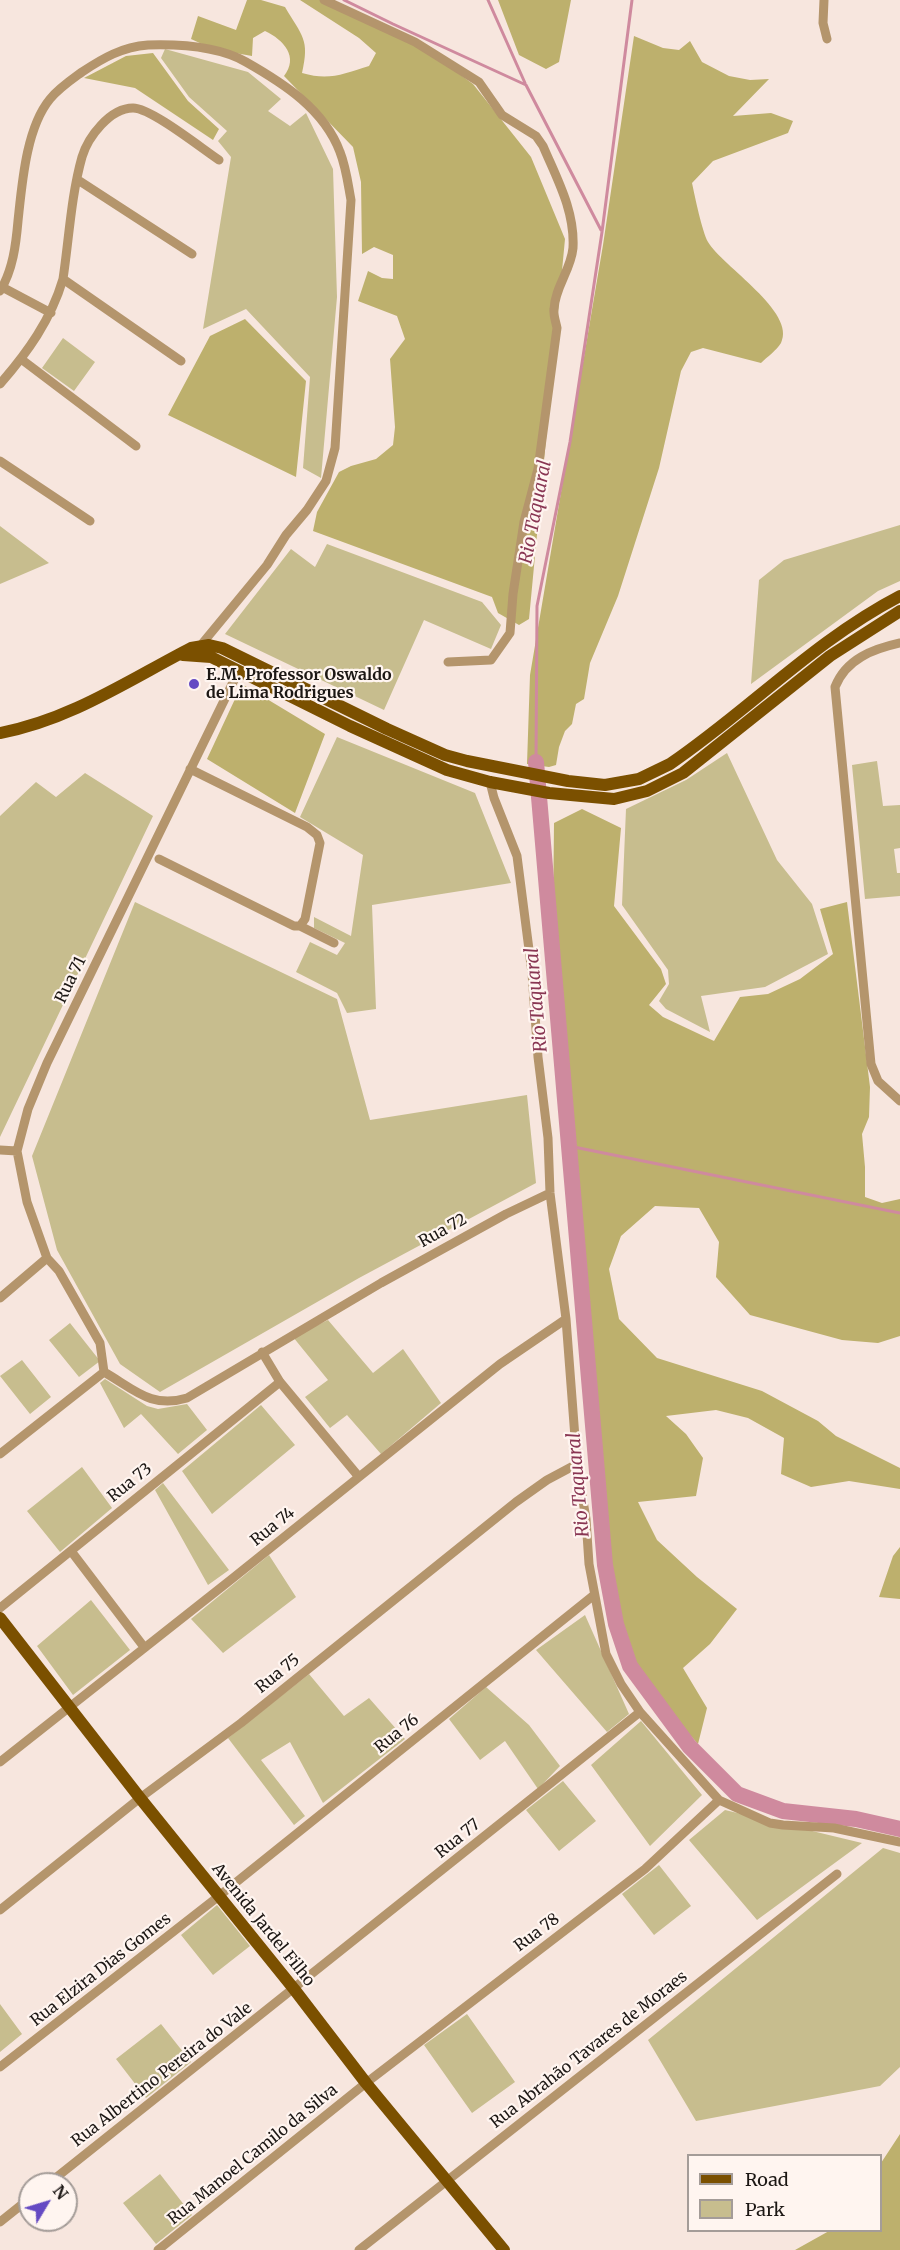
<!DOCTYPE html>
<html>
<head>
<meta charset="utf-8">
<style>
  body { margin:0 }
  #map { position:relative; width:900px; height:2250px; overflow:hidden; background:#f7e6de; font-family:Merriweather,serif }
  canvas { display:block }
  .legend { position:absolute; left:687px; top:2154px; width:195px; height:78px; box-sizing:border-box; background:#fff5f0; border:2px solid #a49c98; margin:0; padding:8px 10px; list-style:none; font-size:18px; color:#1c1714 }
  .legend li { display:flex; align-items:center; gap:12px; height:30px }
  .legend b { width:30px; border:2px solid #a49c98 }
  .north { position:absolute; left:18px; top:2172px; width:60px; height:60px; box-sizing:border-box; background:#fff5f0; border:2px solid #a49c98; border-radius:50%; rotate:52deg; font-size:16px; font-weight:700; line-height:24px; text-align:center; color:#1c1714 }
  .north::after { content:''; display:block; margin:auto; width:21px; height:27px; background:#654ac3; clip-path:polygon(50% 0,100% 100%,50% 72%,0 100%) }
</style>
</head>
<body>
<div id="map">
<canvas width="900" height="2250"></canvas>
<ul class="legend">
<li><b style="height:8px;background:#7b5000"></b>Road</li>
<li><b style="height:16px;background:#c7bd8e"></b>Park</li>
</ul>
<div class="north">N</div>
</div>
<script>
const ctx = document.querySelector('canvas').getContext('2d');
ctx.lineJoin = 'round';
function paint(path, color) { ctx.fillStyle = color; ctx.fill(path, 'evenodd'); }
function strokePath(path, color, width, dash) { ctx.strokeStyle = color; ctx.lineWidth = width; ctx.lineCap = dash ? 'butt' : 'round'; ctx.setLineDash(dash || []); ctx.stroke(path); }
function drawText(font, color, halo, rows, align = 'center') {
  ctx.font = font + ' Merriweather,serif'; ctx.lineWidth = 4.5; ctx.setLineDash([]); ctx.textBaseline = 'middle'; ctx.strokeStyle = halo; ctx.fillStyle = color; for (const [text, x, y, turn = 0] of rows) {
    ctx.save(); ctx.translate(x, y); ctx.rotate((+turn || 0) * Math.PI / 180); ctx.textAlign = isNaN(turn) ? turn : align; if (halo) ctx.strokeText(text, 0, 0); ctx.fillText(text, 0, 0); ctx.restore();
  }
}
paint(new Path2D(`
  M 165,49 L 248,72 L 281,99 L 268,111 L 290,126 L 306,113 L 333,169 L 337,297 L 321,478 L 303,468 L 310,377 L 246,309 L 203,329 L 231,157 L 218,141 L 227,131 L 189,97 L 161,58 Z
  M 63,338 L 95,362 L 74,391 L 42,368 Z
  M 900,525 L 900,581 L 878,591 L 751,684 L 759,580 L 784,560 Z
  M 0,526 L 49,563 L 0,584 Z
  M 327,544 L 482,602 L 501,625 L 491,649 L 424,620 L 384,710 L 225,634 L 291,549 L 315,567 Z
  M 337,737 L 475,793 L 511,883 L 372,905 L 376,1009 L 347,1013 L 337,993 L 296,972 L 310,942 L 337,955 L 345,943 L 314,928 L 314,917 L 351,936 L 363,855 L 300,817 Z
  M 727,753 L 777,860 L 812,904 L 828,954 L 765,987 L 701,996 L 710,1032 L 666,1009 L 659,1001 L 669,984 L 668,970 L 622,905 L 626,809 L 686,780 Z
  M 877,761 L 883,806 L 900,805 L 900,848 L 894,849 L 897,873 L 900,873 L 900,896 L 865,899 L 852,765 Z
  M 85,773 L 153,816 L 0,1137 L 0,816 L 36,782 L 56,797 Z
  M 135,902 L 337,999 L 370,1120 L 527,1095 L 536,1183 L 359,1278 L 160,1392 L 120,1364 L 57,1250 L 32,1156 Z
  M 328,1320 L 373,1373 L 403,1349 L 441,1403 L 381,1454 L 347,1415 L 330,1428 L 305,1397 L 328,1380 L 293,1337 Z
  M 70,1323 L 100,1361 L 79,1377 L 49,1340 Z
  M 22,1360 L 51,1397 L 30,1414 L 0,1376 Z
  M 105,1379 L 147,1406 L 158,1409 L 187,1404 L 207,1430 L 178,1454 L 141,1414 L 124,1428 L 100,1383 Z
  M 261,1405 L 295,1445 L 212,1514 L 182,1471 Z
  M 82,1467 L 112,1508 L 60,1552 L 27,1511 Z
  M 163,1483 L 229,1570 L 208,1585 L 155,1490 Z
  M 269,1555 L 296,1597 L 223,1653 L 191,1619 Z
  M 91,1600 L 130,1650 L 73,1695 L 37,1646 Z
  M 585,1615 L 629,1714 L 607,1732 L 536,1650 Z
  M 309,1674 L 344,1716 L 369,1698 L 405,1739 L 323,1803 L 290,1742 L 261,1760 L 305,1816 L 294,1825 L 228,1738 Z
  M 486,1687 L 529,1725 L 560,1766 L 538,1789 L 505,1741 L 480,1760 L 449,1719 Z
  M 641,1721 L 702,1795 L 650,1846 L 591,1765 Z
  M 563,1781 L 596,1821 L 559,1851 L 526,1810 Z
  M 725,1810 L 862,1843 L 757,1920 L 689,1840 Z
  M 883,1848 L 900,1853 L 900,2067 L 880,2086 L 696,2121 L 648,2040 Z
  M 659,1865 L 691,1906 L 654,1935 L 622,1894 Z
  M 217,1905 L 250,1946 L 213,1975 L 181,1935 Z
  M 0,2004 L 22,2034 L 0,2052 Z
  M 467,2014 L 515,2082 L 472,2113 L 424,2045 Z
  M 161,2024 L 191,2062 L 146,2098 L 116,2059 Z
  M 160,2174 L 192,2215 L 156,2244 L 123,2203 Z`), '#c7bd8e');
paint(new Path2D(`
  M 247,0 L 261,0 L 285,7 C 302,36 310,39 302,73 C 329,81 343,74 369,66 L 376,53 L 359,38 L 300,0 L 327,0 L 415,42 L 473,84 L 531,157 L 565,239 L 529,619 L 519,625 L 498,613 L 492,597 L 313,531 L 317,512 L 339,472 L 351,466 L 376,459 L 393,445 L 395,427 L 390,359 L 405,339 L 397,316 L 358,301 L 368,271 L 382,278 L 393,279 L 393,255 L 374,247 L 362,254 L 361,182 L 353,147 L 284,76 C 299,57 284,40 265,31 L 253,38 L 252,56 L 213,49 L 191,39 L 198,16 L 236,30 Z
  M 498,0 L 571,0 L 559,62 L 546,69 L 519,55 Z
  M 634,36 L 663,48 L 679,50 L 690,41 L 702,62 L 729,76 L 750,80 L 769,79 L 733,116 L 771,113 L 793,121 L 788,133 L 713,161 L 692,183 C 695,197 702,231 708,242 C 722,266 797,312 781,343 C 777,350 767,357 761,363 L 703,348 L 691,352 L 681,371 L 659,468 L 618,596 L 590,663 L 584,699 L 576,704 L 572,724 L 565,731 L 559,747 L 556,765 L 549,767 L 527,764 L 530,675 L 603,245 Z
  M 153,53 L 188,101 L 219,129 L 213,140 L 135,88 L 84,78 L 126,56 Z
  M 245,319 L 306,381 L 296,477 L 168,415 L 210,336 Z
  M 242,684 L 325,734 L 295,813 L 207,759 Z
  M 582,809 L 621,828 L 614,906 L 661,969 L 666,984 L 649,1005 L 663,1017 L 714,1041 L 740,997 L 768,994 L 800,979 L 833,954 L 820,909 L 847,902 L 870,1087 L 869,1117 L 862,1134 L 865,1167 L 865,1197 L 882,1203 L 900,1199 L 900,1336 L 878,1343 L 842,1340 L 750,1315 L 716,1277 L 719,1242 L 699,1208 L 655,1206 L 621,1236 L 609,1269 L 619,1319 L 657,1358 L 762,1391 L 818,1421 L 836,1436 L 900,1468 L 900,1489 L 849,1481 L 811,1487 L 781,1474 L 784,1438 L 748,1418 L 716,1410 L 666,1416 L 686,1434 L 703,1458 L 696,1496 L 638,1502 L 657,1540 L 697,1577 L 737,1609 L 710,1644 L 683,1668 L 707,1708 L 698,1744 L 673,1716 L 635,1663 L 617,1622 L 571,1194 L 564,1119 L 563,1020 L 553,921 L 554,823 Z
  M 900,1547 L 900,1599 L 879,1597 L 893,1556 Z
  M 900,2134 L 900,2250 L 795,2250 L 829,2231 L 880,2230 L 881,2163 Z`), '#bdb06d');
strokePath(new Path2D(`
  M 344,0 L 393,24 L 526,85 L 601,230
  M 488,0 L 525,83
  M 536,762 L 537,606 L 570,442 L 602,232 L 632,0
  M 569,1146 L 900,1213`), '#cf8a9e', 3);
strokePath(new Path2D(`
  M 536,762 L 605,1565 L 616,1624 L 630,1666 L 689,1746 L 737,1794 L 783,1811 L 856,1819 L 900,1829`), '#cf8a9e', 16);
strokePath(new Path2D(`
  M 324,0 L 415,42 L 479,82 L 502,115 L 536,136 L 543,146 C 557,179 575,211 573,248 C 571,270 555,287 554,309 C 553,315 556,322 557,328 L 538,469 L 524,522 L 513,594 L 510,633 L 491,660 L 448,662
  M 824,0 L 823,23 L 827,39
  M 78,180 L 192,254
  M 63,279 L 181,361
  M 2,287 L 51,313
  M 0,291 C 13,270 16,244 18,221 C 22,184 26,128 50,99 C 59,88 71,80 82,72 C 103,58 122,47 148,45 C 180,44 218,46 246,62 C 283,83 324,109 340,152 C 346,167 348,184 351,200 L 335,448 L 326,481 L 307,510 L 286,535 L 267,565 L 201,645
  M 21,359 L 136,446
  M 0,384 C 27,353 51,320 63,279 C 69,239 71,196 82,157 C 88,137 110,108 133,108 C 151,108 201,148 219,160
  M 0,461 L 90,521
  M 900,643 C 873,649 846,659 835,687 L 871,1064 L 878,1081 L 900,1101
  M 490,782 L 494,798 L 517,856 L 532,973 L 538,1057 L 548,1138 L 550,1193 L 566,1319 L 577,1464 L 586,1519 L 589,1564 L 606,1654 L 621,1684 L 640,1712 L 719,1800 L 770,1823 L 783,1825 L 834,1828 L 900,1842
  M 159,859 L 294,926 L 300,926 L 305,919 L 320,843 L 317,835 L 307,827 L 190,769
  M 300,926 L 334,943
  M 0,1150 L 17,1151
  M 0,1298 L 47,1258
  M 262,1352 L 280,1382 L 359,1477
  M 104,1372 L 100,1343 L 59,1271 L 47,1258 L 27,1202 L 17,1151 L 28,1109 L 47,1063 L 239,670
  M 104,1372 C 134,1389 151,1409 187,1398 L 381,1283 L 506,1214 L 550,1193
  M 0,1454 L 104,1372
  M 71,1551 L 144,1647
  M 0,1608 L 280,1382
  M 0,1762 L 233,1578 L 500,1364 L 566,1319
  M 0,1910 L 140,1798 L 241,1723 L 516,1502 L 547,1480 L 577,1464
  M 0,2067 L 219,1896 L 594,1595
  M 48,2184 L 640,1712
  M 0,2222 L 30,2198
  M 158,2250 L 366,2083 L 645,1869 L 719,1800
  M 359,2250 L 837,1874`), '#b4956c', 9);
strokePath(new Path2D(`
  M 183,655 L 211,657 L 350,726 L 447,770 L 490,782 L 549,793 L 614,799 L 647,791 L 683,773 L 830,656 L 900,611
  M 0,733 C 70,720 129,680 191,648 L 209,645 L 222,648 L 387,729 L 445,755 L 467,761 L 568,781 L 605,785 L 639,779 L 670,764 C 748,711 815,640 900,596
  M 0,1618 L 140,1798 L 294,1989 L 366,2083 L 504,2250`), '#7b5000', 12);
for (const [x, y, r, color] of [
  [194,684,6,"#654ac3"]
]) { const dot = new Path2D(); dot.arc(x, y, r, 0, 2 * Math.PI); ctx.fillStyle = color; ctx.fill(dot); strokePath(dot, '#fff5f0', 2); }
drawText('bold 16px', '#1c1714', '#fff5f0', [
  ["E.M. Professor Oswaldo",206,675],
  ["de Lima Rodrigues",206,693]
], 'left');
drawText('16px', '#1c1714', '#fff5f0', [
  ["Rua 71",71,980,-64],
  ["Rua 72",443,1231,-29],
  ["Rua 73",130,1483,-39],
  ["Rua 74",273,1527,-39],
  ["Rua 75",278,1674,-39],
  ["Rua 76",397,1734,-39],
  ["Rua 77",458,1839,-39],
  ["Avenida Jardel Filho",263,1925,51],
  ["Rua 78",537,1933,-37],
  ["Rua Elzira Dias Gomes",101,1970,-38],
  ["Rua Abrahão Tavares de Moraes",589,2050,-38],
  ["Rua Albertino Pereira do Vale",162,2075,-38],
  ["Rua Manoel Camilo da Silva",253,2155,-39]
]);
drawText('italic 18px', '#893653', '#fff5f0', [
  ["Rio Taquaral",536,512,-79],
  ["Rio Taquaral",537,1000,-95],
  ["Rio Taquaral",579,1485,-95]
]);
</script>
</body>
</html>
